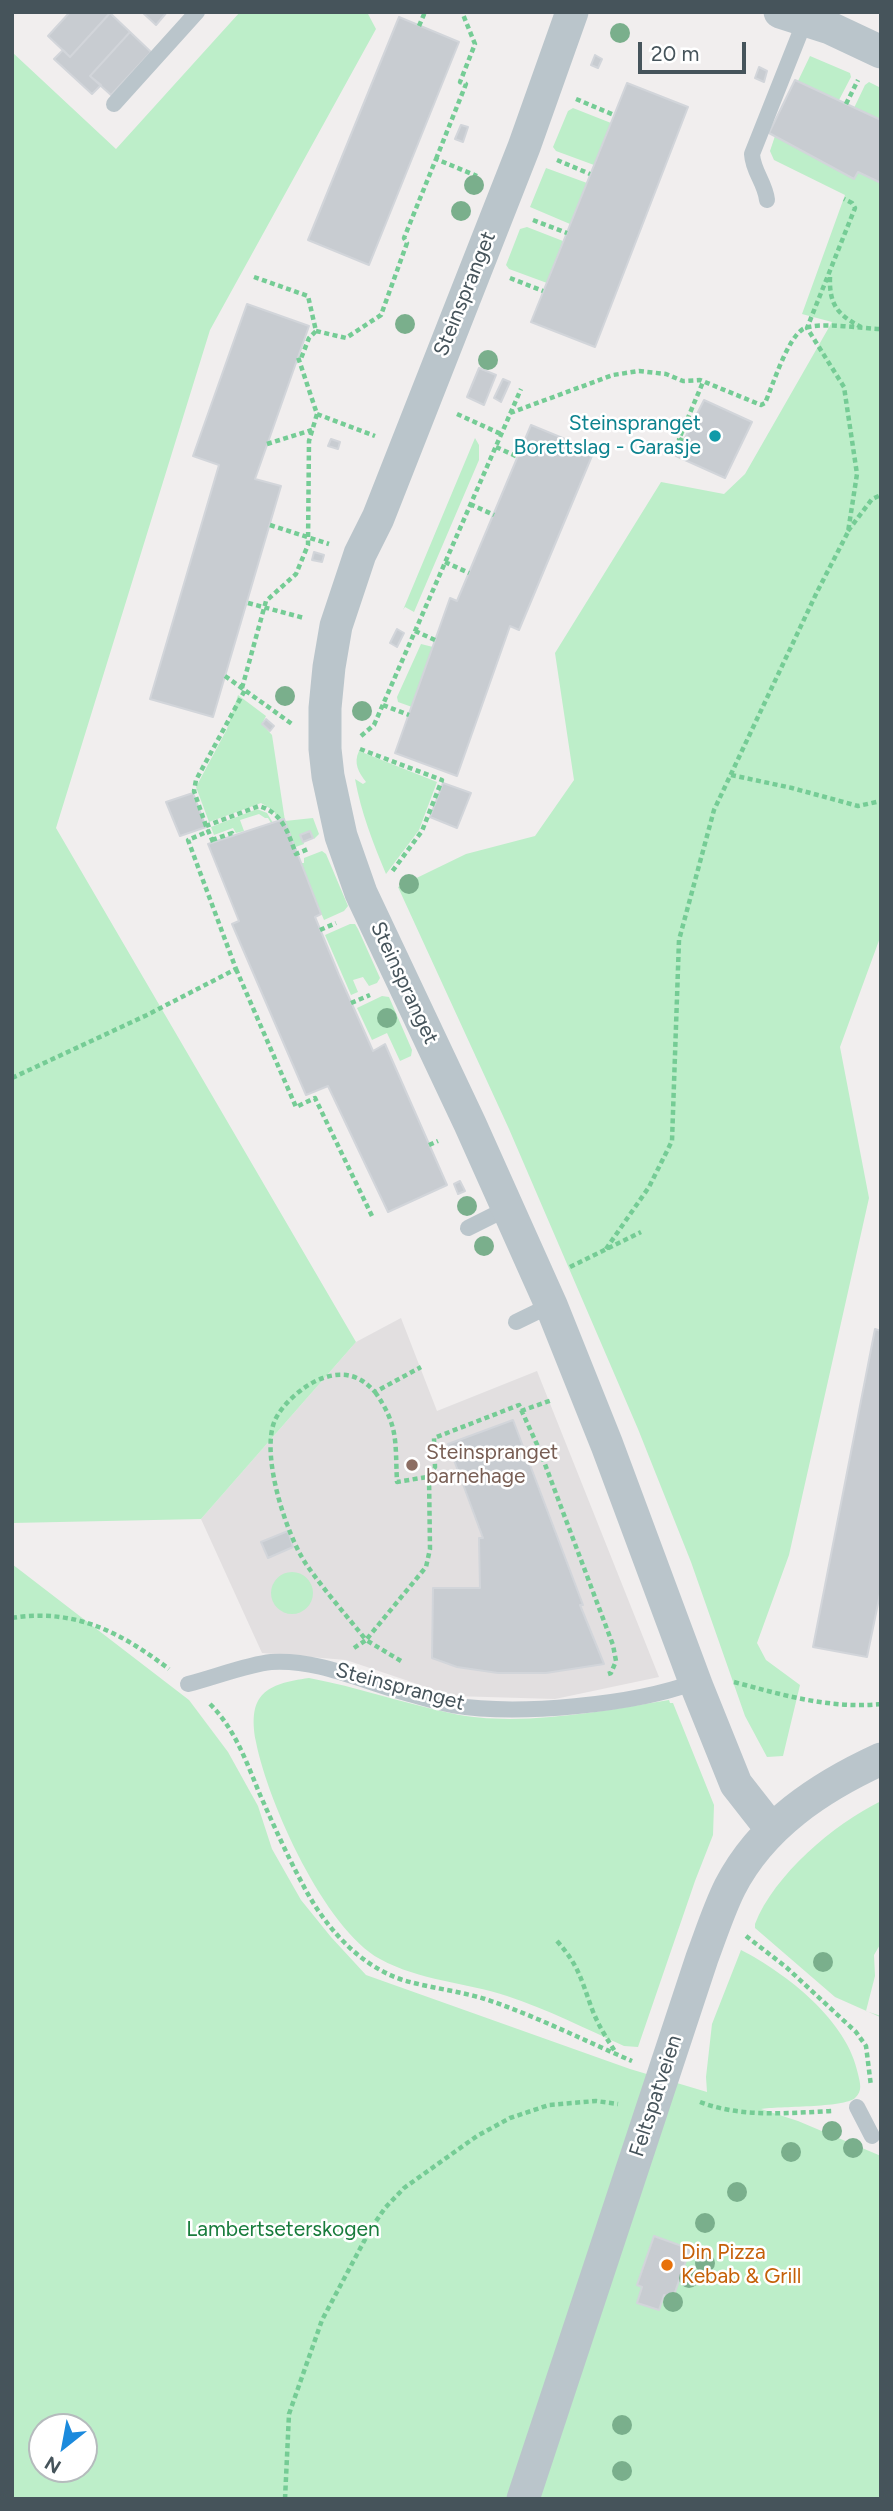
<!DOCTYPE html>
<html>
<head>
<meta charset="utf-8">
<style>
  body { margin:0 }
  #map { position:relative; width:893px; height:2511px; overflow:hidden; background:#f1eeee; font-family:Figtree,sans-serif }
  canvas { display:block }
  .frame { position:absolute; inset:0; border:14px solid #46545b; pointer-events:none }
  .north { position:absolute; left:28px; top:2413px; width:70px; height:70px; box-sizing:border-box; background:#fff; border:2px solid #b5bbbd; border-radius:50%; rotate:211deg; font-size:19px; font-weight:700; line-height:28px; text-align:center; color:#46545b }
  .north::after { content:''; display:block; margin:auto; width:24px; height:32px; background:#1b8add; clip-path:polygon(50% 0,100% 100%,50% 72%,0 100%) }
  .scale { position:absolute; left:638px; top:42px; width:108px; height:32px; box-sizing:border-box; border:4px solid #46545b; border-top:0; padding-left:9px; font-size:21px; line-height:24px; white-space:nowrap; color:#46545b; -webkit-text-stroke:5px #fff; paint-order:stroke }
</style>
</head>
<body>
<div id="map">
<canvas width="893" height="2511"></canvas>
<div class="frame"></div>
<div class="north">N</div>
<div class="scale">20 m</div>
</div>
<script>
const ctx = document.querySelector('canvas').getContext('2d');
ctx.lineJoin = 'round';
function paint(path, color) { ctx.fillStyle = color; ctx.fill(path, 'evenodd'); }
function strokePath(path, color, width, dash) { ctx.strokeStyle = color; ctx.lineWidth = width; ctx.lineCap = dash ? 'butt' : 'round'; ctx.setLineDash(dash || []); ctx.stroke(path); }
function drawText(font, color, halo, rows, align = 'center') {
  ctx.font = font + ' Figtree,sans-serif'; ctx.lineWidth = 5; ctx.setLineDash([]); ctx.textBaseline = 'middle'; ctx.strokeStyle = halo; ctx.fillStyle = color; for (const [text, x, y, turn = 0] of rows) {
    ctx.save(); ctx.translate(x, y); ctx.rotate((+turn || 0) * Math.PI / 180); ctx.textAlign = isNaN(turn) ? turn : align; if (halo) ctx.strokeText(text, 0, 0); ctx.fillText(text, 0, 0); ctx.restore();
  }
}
paint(new Path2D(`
  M 401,1318 L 437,1411 L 537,1371 L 659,1677 L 555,1699 L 453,1696 L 346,1660 L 262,1653 L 201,1519 L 356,1342 Z`), '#e2dfe0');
paint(new Path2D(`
  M 240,12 L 367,12 L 376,29 L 210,330 L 56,828 L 356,1342 L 201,1519 L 12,1523 L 12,52 L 116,149 Z
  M 810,56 L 850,73 L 851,77 L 839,100 L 798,81 Z
  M 869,82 L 881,88 L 881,120 L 854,108 L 865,85 Z
  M 573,108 L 611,123 L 594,165 L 556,151 L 553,147 L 568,111 Z
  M 775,136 L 854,178 L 858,172 L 881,183 L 881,935 L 840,1047 L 869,1198 L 789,1555 L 757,1643 L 766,1660 L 800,1685 L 783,1756 L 767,1757 L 745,1716 L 691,1562 L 638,1429 L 509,1129 L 398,887 L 466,854 L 535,836 L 574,780 L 555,653 L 661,482 L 724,494 L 745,474 L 832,322 L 802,314 L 845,195 L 774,160 L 770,151 Z
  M 546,168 L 587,183 L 570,224 L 530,207 Z
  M 527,227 L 563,241 L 547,283 L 509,269 L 506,265 L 520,229 Z
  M 475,438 L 479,445 L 479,460 L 414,612 L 405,607 L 403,610 Z
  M 421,644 L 433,647 L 412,707 L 398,702 L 397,697 Z
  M 238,695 L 266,716 L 262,724 L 272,735 L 285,821 L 313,818 L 319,834 L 314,839 L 310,831 L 301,834 L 304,844 L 290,849 L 274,811 L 261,803 L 209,822 L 196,787 L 227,729 Z
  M 359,751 L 437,782 L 419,830 L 386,874 C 373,843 361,812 355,779 L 363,784 L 366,782 C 359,773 353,763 359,751 Z
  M 257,809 L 267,813 L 273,823 L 271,823 L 268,818 L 265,818 L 259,814 L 240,820 L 244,831 L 236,833 L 233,828 L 214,835 L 211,827 Z
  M 322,851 L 326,854 L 348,906 L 344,911 L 324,920 L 300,863 L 304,863 L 304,858 Z
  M 350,924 L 355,924 L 358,929 L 380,978 L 377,983 L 369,986 L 363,977 L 353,980 L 358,992 L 351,995 L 325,935 Z
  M 382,996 L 389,997 L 412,1050 L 411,1056 L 400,1061 L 387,1033 L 372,1040 L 357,1008 Z
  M 12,1564 L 189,1700 L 228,1752 L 258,1806 L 272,1849 L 301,1900 L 331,1937 L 366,1975 L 630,2069 L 707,2092 L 706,2077 L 712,2024 L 741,1950 C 786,1973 848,2021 858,2074 C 860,2083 863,2091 855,2098 C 844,2108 778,2106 761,2109 L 798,2121 L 881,2156 L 881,2499 L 12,2499 ZM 42,2427 L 84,2427 L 84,2469 L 42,2469 Z
  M271 1593a21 21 0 1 1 42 0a21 21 0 1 1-42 0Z
  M 309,1678 C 357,1687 403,1703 450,1713 C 516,1728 602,1711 669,1700 L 670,1703 L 673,1703 L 714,1805 L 713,1835 L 695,1881 L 638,2047 L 624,2046 C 586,2029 547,2009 507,1996 C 465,1982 420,1981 380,1959 C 325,1929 268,1803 256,1742 C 247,1694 266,1684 309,1678 Z
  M 881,1801 L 881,1943 L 874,1955 L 875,1976 L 866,2011 L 881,2016 L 880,2017 L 835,1997 L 755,1928 L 755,1924 C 774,1875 834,1824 881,1801 Z`), '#bdeec9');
const building = new Path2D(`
  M 70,12 L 111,12 L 70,57 L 48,36 Z
  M 142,12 L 167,12 L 156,25 Z
  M 110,13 L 130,32 L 90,76 L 101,85 L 92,94 L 54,59 L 63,50 L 70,57 Z
  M 399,17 L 459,42 L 369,265 L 308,240 Z
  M 130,32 L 151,52 L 111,95 L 90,76 Z
  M 595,55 L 602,59 L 598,68 L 591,65 Z
  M 759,67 L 767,71 L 764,82 L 755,78 Z
  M 795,80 L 881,120 L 881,183 L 858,172 L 854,179 L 769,133 Z
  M 627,83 L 688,107 L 595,347 L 531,322 Z
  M 461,125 L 468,127 L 463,142 L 455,139 Z
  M 247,304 L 309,326 L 255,479 L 281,486 L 213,717 L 150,699 L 219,465 L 193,456 Z
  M 479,368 L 496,375 L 484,405 L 467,397 Z
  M 503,379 L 510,382 L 501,402 L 494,398 Z
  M 704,400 L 752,422 L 725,478 L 676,456 Z
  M 531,425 L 594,451 L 519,630 L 510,626 L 457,776 L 395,753 L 450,598 L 457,601 Z
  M 331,439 L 340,442 L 338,449 L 328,446 Z
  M 314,552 L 324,555 L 322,562 L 312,560 Z
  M 397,629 L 404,633 L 397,647 L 390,643 Z
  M 266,719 L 274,726 L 270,731 L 262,724 Z
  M 443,783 L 471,793 L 457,828 L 430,817 Z
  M 193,793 L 206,827 L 180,836 L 166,802 Z
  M 284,819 L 321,914 L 315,917 L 339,975 L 373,1051 L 385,1044 L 447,1185 L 388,1212 L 328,1086 L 306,1095 L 232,924 L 239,921 L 208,844 Z
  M 310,831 L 313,838 L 303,842 L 300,835 Z
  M 460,1181 L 465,1191 L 458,1194 L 454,1184 Z
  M 875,1329 L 881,1331 L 881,1589 L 867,1657 L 813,1647 Z
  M 513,1420 L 583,1605 L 580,1605 L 604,1664 L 546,1673 L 498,1673 L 457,1667 L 432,1658 L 433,1588 L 480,1588 L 479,1538 L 483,1538 L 448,1444 Z
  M 288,1531 L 293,1547 L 268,1558 L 261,1542 Z
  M 654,2236 L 690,2249 L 673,2298 L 664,2295 L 659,2310 L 637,2303 L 642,2287 L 637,2285 Z`);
paint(building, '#c8ccd1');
strokePath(building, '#d2d5da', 2);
strokePath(new Path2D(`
  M 419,26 L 425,12
  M 576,99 L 614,115
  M 846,104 L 858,80
  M 436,159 L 466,84 L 460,82 L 475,44 L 462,12
  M 557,160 L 590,174
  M 533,220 L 567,233
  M 254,277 L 308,296 L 316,331 L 309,338 L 300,361
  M 830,277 C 829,305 838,315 861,327
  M 510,278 L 543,291
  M 316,331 L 346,338 L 381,315 L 407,243 L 404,238 L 436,159 L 477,176
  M 510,413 L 613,375 L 639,371 L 666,374 L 683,381 L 700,380 L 761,405 L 765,403 C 773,385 787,339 803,329 C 818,321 863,329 881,329
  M 317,414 L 375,436
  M 457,414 L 501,434
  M 683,441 L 679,439 L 703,382
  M 267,444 L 312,430
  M 496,447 L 518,457
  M 470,504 L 494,515
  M 270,525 L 329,544
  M 848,531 L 872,499 L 881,495
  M 445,562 L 469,573
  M 248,603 L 304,618
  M 415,631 L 435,640
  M 225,676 L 292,724
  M 242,688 L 266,601 L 296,574 L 308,545 L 309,441 L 317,414 L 298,357
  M 383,705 L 409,715
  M 361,736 L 374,725 L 521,389
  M 360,749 L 442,780 L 422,831 L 391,873
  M 731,775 L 792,788 L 858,806 L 881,801
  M 206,826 L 194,791 L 196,780 L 245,690
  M 212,840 L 232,833 L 233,836
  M 213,842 L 206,826 L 259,806 C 283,813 288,833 296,854 L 308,849
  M 320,930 L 336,923
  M 236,969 L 296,1107 L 315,1098 L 372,1216
  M 351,1003 L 370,995
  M 12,1078 L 147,1015 L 236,969 L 188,840 L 209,831
  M 429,1145 L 438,1141
  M 606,1249 L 649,1187 L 672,1141 L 679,940 L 714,810 L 817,592 L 848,532 L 857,474 L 844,387 L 807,328 L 855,208 L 852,203 L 844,199
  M 570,1267 L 641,1232
  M 375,1392 C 399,1426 395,1442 397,1482 L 427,1477 L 435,1467 L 434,1438 L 519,1405 L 540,1451 L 613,1645 L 616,1661 L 611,1673 L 608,1674
  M 521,1411 L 552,1400
  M 12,1618 C 75,1608 120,1632 169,1669
  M 354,1648 L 366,1640 C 346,1615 324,1590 306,1564 C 286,1534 260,1454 275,1420 C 283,1403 305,1384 323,1378 C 344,1371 360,1375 375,1392 L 421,1367
  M 401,1661 L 366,1640 L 426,1567 L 430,1549 L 429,1476
  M 734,1682 C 783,1695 829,1709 881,1704
  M 210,1704 C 236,1730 247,1764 261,1797 C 274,1826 287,1855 302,1883 C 323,1924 357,1965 403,1980 C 430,1988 459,1991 485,1999 C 536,2016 583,2040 632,2061
  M 746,1936 L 786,1967 L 856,2032 L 866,2046 L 871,2086
  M 557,1941 C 579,1966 581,1979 592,2009 C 598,2025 607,2039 616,2053
  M 700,2102 C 742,2118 787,2113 832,2111
  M 285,2499 L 289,2414 L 322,2320 L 370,2230 L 385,2208 L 404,2188 L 477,2136 L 510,2118 L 549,2105 L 596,2101 L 618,2104`), '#75cc95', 4.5, [5, 3.5]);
strokePath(new Path2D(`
  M 114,104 L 197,12
  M 767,200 C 765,182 753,172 752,154 L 806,18
  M 468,1228 L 508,1208
  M 516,1322 L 551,1305
  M 188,1684 C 212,1678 249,1664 271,1662 C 319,1659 361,1681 406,1693 C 421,1697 437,1702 452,1705 C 517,1716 634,1705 695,1682
  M 857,2107 L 872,2136`), '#bac5cb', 16);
strokePath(new Path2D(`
  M 572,12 L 524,147 L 378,518 L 360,554 L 336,626 L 329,667 L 325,708 L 325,749 L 328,776 L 341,836 L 361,893 L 470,1124 L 551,1305 L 607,1445 L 697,1687 L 736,1784 L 772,1830
  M 780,12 L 830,28 L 881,52
  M 523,2499 L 702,1958 C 711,1934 719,1909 730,1887 C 762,1825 820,1787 881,1759`), '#bac5cb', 33);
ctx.fillStyle = '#7aaf8c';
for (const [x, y] of [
  [620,33],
  [474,185],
  [461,211],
  [405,324],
  [488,360],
  [285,696],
  [362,711],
  [409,884],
  [387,1018],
  [467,1206],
  [484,1246],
  [823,1962],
  [832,2131],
  [853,2148],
  [791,2152],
  [737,2192],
  [705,2223],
  [705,2263],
  [689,2278],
  [673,2302],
  [622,2425],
  [622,2471]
]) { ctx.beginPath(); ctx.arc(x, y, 10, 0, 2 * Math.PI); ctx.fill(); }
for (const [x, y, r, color] of [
  [715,436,7,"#0f9aa8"],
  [412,1465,7,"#8d6e63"],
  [667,2265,7,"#e8710a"]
]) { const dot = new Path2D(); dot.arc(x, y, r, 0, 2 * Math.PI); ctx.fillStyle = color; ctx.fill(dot); strokePath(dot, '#fff', 2.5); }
drawText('21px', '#46545b', '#fff', [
  ["Steinspranget",465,294,-68],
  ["Steinspranget",404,983,65],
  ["Steinspranget",400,1687,15],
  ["Feltspatveien",656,2096,-72]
]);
drawText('21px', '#0d838f', '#fff', [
  ["Steinspranget",701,424],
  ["Borettslag - Garasje",701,448]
], 'right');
drawText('21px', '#785e54', '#fff', [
  ["Steinspranget",426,1453],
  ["barnehage",426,1477]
], 'left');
drawText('21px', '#187c3c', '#fff', [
  ["Lambertseterskogen",283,2230]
]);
drawText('21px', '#c56008', '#fff', [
  ["Din Pizza",681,2253],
  ["Kebab & Grill",681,2277]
], 'left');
</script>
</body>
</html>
